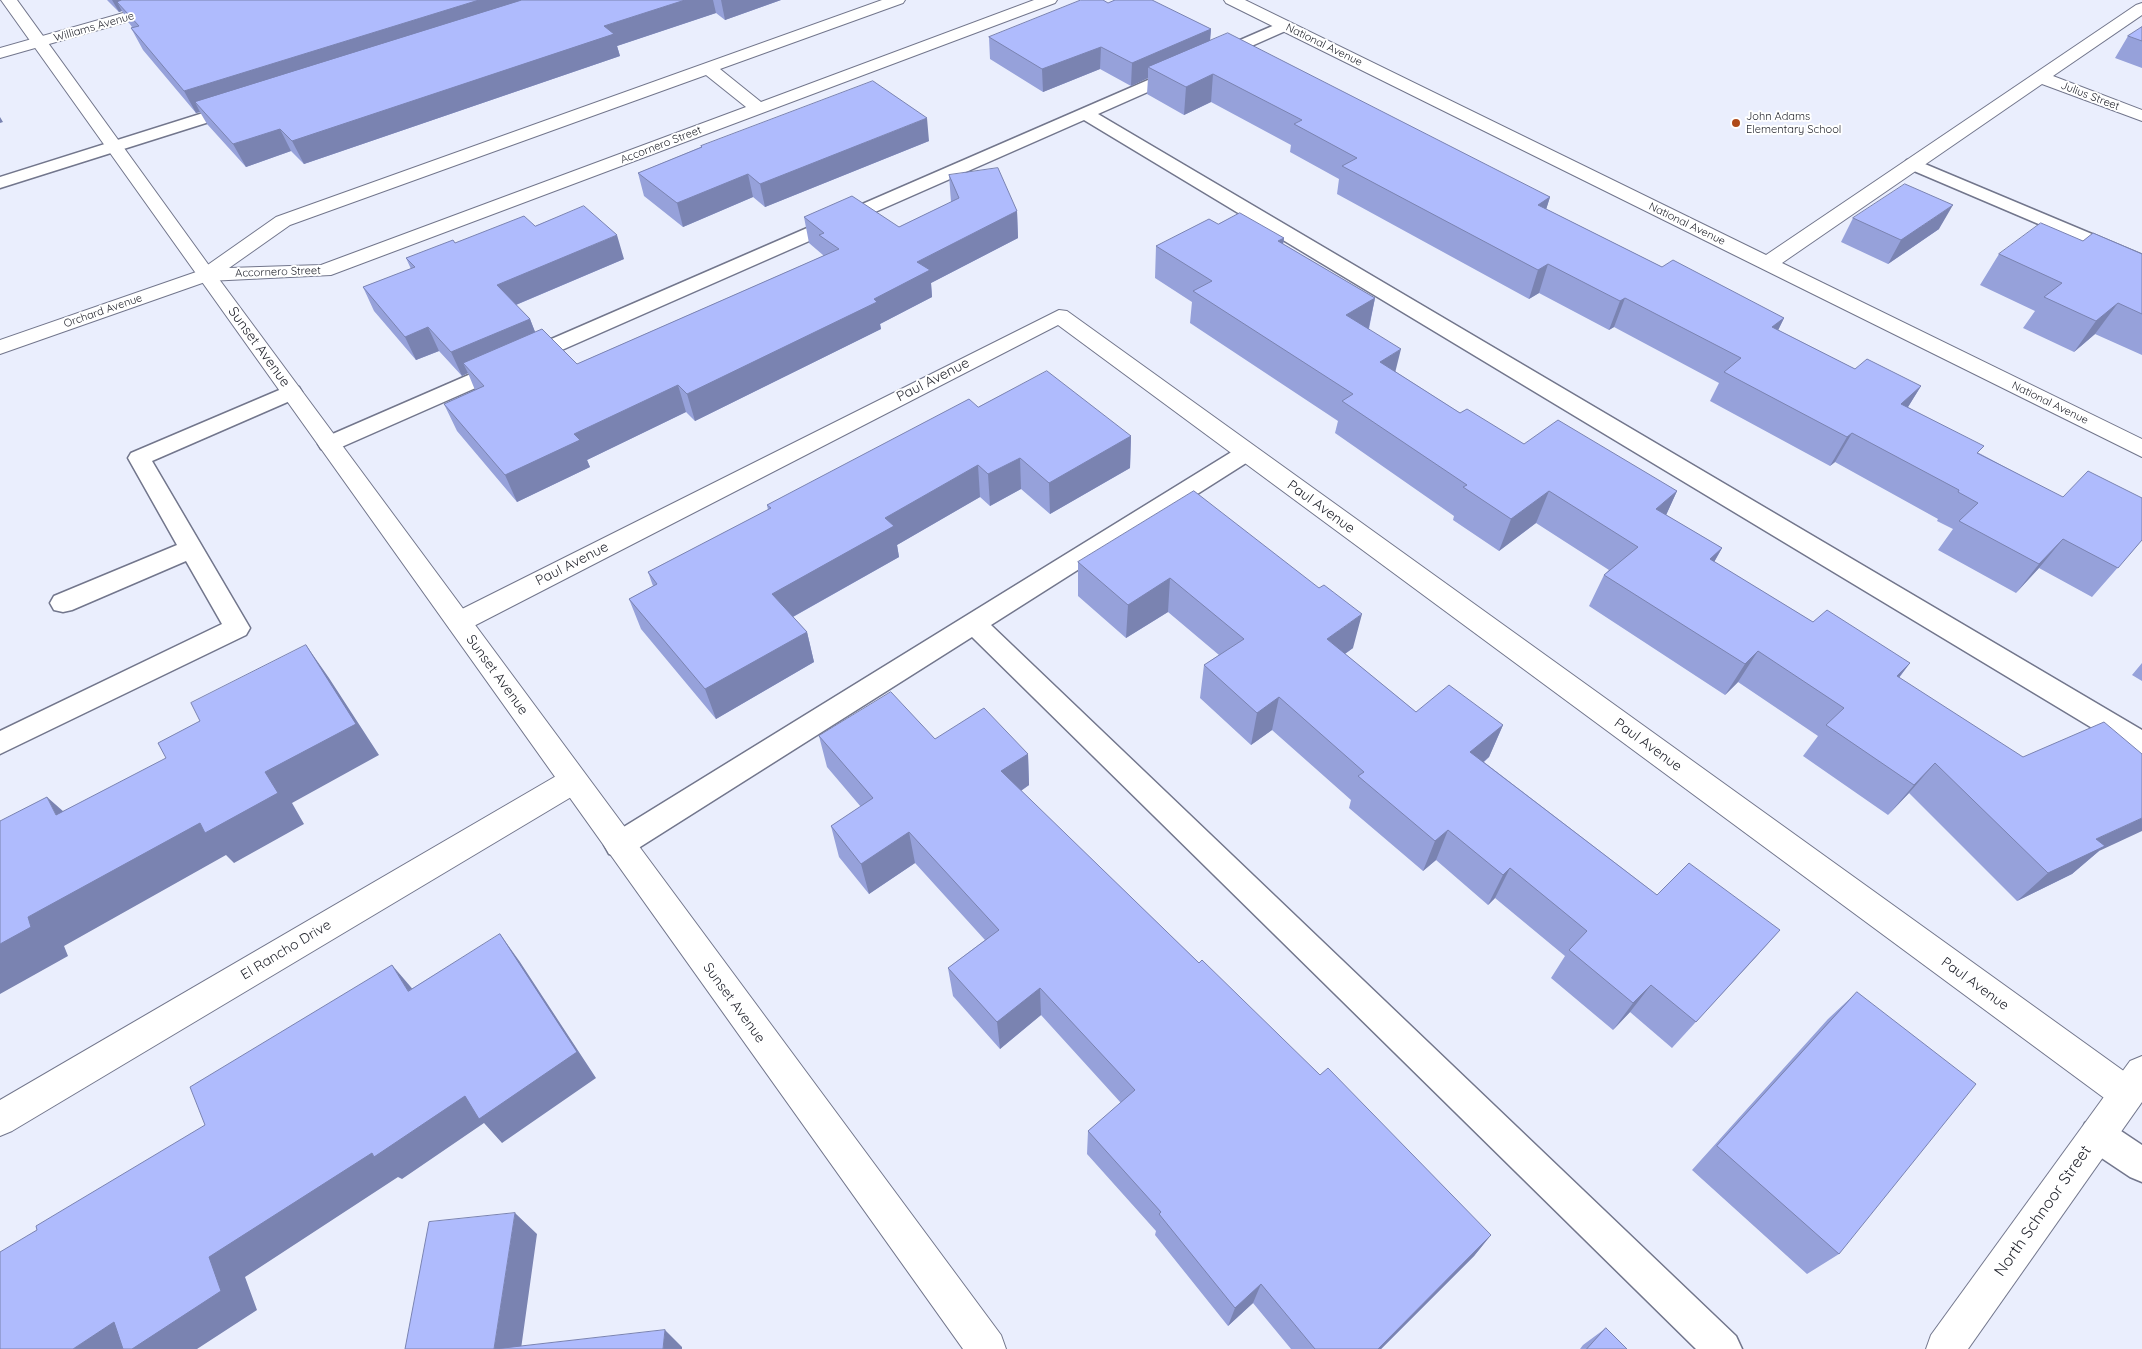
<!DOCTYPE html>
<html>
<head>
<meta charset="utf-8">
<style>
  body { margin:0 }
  canvas { display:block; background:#eaeefd }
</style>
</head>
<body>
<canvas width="2142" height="1349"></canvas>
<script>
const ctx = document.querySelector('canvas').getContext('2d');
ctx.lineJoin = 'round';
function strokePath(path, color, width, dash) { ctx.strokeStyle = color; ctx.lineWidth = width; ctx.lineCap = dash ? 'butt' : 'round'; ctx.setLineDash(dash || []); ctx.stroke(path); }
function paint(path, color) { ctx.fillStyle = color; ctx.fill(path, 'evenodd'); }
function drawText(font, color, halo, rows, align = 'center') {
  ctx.font = font + ' Quicksand,sans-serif'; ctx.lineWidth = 4; ctx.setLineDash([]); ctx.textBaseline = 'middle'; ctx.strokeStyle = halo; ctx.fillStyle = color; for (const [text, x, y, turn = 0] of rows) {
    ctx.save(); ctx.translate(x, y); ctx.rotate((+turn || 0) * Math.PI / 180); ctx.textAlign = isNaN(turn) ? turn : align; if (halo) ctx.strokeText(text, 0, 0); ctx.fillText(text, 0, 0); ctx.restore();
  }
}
const service = new Path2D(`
  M 1284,21 L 1292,26 L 1290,29 L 1098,114 L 2142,730 L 2142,755 L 2132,752 L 1084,120 L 337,449 L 329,451 L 321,449 L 318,444 L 321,439 Z
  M 238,102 L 244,103 L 247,107 L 244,111 L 0,188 L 0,177 Z
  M 1913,159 L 2142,255 L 2142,268 L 1907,168 L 1904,164 L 1907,160 Z
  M 291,385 L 299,387 L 302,392 L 299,397 L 152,461 L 250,628 L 246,635 L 0,754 L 0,731 L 222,624 L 186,561 L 72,610 L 63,612 L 54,610 L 50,603 L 54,596 L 177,545 L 128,458 L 131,453 Z
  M 1246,445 L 1254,448 L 1257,453 L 1254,458 L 991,625 L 1736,1336 L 1742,1349 L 1696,1349 L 972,637 L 629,854 L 619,857 L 609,854 L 604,845 L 609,836 L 1238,448 Z
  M 2097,1118 L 2109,1123 L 2142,1145 L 2142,1182 L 2130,1177 L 2085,1147 L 2080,1135 L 2085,1123 Z`);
const minor = new Path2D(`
  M 169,0 L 195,0 L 193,3 L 0,58 L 0,48 Z
  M 882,0 L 905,0 L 903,3 L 720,69 L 761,102 L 1034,0 L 1057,0 L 1055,3 L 331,275 L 208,281 L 0,354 L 0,340 L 199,271 L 276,217 ZM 706,75 L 746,107 L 321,265 L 229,268 L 290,225 Z
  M 1224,0 L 1245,0 L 1766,255 L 2136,5 L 2142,3 L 2142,15 L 2053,76 L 2142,110 L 2142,121 L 2042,84 L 1782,263 L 2142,439 L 2142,457 L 1226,3 Z
  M 1059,310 L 1067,311 L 2139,1082 L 2142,1089 L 2139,1106 L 2127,1111 L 2115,1106 L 1058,325 L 468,629 L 459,632 L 450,629 L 446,622 L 450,615 Z
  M 573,769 L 583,772 L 588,781 L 583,790 L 12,1131 L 0,1136 L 0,1100 L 563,772 Z`);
const tertiary = new Path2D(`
  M 2142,1056 L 2142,1102 L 1968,1349 L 1926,1349 L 1931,1335 L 2130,1061 Z`);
const secondary = new Path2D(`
  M 1,0 L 17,0 L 213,271 L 1001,1335 L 1006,1349 L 963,1349 Z`);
strokePath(service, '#72768c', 3);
strokePath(minor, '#72768c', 2);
strokePath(tertiary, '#72768c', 2);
strokePath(secondary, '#72768c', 2);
paint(service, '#fff');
paint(minor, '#fff');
paint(tertiary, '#fff');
paint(secondary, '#fff');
paint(new Path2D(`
  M 107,0 L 781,0 L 725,20 L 716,13 L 617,46 L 620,56 L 304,164 L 291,151 L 246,167 L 207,124 L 200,112 L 196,113 L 143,50 L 131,28 L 132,27 L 129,23 L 122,11 L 119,12 Z
  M 1108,3 L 1211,29 L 1210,40 L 1550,197 L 1546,209 L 1662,267 L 1784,318 L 1778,330 L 1855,369 L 1921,386 L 1908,407 L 1979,453 L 2142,540 L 2092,597 L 2039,568 L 2016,593 L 1938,550 L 1953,529 L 1937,521 L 1938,519 L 1835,462 L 1830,466 L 1710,401 L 1719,383 L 1614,327 L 1609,330 L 1539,293 L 1529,299 L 1337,194 L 1339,179 L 1290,152 L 1291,145 L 1211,102 L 1184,115 L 1147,94 L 1148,78 L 1131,86 L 1100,69 L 1043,92 L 990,59 L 989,37 Z
  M 2142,27 L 2142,68 L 2115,58 L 2128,36 Z
  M 929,141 L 765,207 L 753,197 L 683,227 L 644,196 L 638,173 L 701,147 L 701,146 Z
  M 949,175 L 1017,211 L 1018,238 L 931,283 L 932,297 L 880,324 L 881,329 L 695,421 L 686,412 L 587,460 L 590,467 L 517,502 L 457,431 L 444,404 L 475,390 L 468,373 L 462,376 L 439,351 L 416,360 L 374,311 L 363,287 L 411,269 L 406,258 L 455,243 L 535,226 L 624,259 L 516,305 L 530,319 L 535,332 L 577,364 L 823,256 L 823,255 L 809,243 L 804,217 L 899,227 L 951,202 Z
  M 1853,218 L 1939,229 L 1888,264 L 1841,242 Z
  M 1218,224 L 1284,238 L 1283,244 L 1375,298 L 1369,329 L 1396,372 L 1460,413 L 1524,444 L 1677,491 L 1666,515 L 1722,548 L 1714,562 L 1813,622 L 1910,663 L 1899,678 L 2099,851 L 2072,874 L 2017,901 L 1909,793 L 1888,815 L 1803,756 L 1818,736 L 1738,682 L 1725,695 L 1589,606 L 1604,575 L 1609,570 L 1536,523 L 1499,551 L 1453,520 L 1454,516 L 1335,433 L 1338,421 L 1190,323 L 1192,302 L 1155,278 L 1156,246 Z
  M 2083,241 L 2142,254 L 2142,355 L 2095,334 L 2074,352 L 2023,328 L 2035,311 L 1980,285 L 1999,254 Z
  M 978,407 L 1131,436 L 1130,468 L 1050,514 L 1021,489 L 990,506 L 980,497 L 897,545 L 899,557 L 793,617 L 807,632 L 814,662 L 716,719 L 641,629 L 629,599 L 653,586 L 648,572 L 768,510 L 767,505 Z
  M 1194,491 L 1353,648 L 1345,654 L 1416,712 L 1503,725 L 1489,757 L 1484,762 L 1657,895 L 1780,930 L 1672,1048 L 1630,1012 L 1613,1030 L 1551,978 L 1565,956 L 1495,898 L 1488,905 L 1436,860 L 1423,871 L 1349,808 L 1351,800 L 1272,730 L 1251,745 L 1200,698 L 1204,665 L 1219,655 L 1168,612 L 1126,638 L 1078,596 L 1078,562 Z
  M 2142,663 L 2142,681 L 2132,675 Z
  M 819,736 L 935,739 L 1028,754 L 1029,785 L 1021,791 L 1199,963 L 1320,1075 L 1491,1235 L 1474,1256 L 1381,1349 L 1291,1349 L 1253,1303 L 1228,1326 L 1155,1235 L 1156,1231 L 1087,1154 L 1088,1131 L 1121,1103 L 1041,1015 L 1000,1049 L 953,996 L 948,968 L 985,940 L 915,863 L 869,894 L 839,857 L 831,826 L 861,807 L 827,767 Z
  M 1857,992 L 1839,1254 L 1807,1274 L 1692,1170 L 1828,1019 Z
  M 1606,1328 L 1627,1349 L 1580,1349 L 1583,1345 Z`), '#96a1da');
paint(new Path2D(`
  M 112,0 L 162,0 L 117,2 L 122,11 L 119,12 Z
  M 479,0 L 555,0 L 195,102 L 200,112 L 196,113 L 184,91 Z
  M 685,0 L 713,0 L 716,13 L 617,46 L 620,56 L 304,164 L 292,141 L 604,26 Z
  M 721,0 L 781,0 L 725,20 Z
  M 1211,29 L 1209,52 L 1148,67 L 1148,78 L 1131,86 L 1132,63 Z
  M 1101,47 L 1100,69 L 1043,92 L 1042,69 Z
  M 1213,74 L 1211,102 L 1184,115 L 1186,87 Z
  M 0,117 L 3,122 L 0,123 Z
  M 927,118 L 929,141 L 765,207 L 760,184 Z
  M 280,129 L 291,151 L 246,167 L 233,144 Z
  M 748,174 L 753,197 L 683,227 L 677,203 Z
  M 1550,197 L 1541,226 L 1538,205 Z
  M 1953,205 L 1939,229 L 1888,264 L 1901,240 Z
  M 1017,211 L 1018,238 L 931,283 L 932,297 L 880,324 L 881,329 L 695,421 L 687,394 L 874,299 L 917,262 Z
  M 617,235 L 624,259 L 506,309 L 497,285 Z
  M 1284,238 L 1279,270 L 1278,241 Z
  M 1548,264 L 1539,293 L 1529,299 L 1538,270 Z
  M 1375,298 L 1368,331 L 1346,315 Z
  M 1625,298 L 1614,327 L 1609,330 L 1620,301 Z
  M 2118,303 L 2095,334 L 2074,352 L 2096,321 Z
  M 1784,318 L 1770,347 L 1772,327 Z
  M 530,319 L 539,342 L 463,363 L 468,373 L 462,376 L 451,352 Z
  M 428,327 L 439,351 L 416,360 L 405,337 Z
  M 1401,349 L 1393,381 L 1380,362 Z
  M 678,385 L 686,412 L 587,460 L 590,467 L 517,502 L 505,475 L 574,434 Z
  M 1921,386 L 1903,415 L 1901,404 Z
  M 1852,433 L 1835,462 L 1830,466 L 1847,437 Z
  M 1131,436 L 1130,468 L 1050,514 L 1049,483 Z
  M 1020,458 L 1021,489 L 990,506 L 988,474 Z
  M 978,465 L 980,497 L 897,545 L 899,557 L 780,624 L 772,594 L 885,518 Z
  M 1549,491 L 1536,523 L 1499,551 L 1511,519 Z
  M 1677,491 L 1662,524 L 1656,509 Z
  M 2063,539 L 2039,568 L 2016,593 L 2039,564 Z
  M 1722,548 L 1704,580 L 1710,559 Z
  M 1170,578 L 1168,612 L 1126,638 L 1128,605 Z
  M 1362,614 L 1353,648 L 1319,672 L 1327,639 Z
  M 807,632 L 814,662 L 716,719 L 705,689 Z
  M 306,645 L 329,678 L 379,755 L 292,803 L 304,824 L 234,863 L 226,855 L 64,946 L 68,956 L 0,994 L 0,944 L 28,917 L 265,772 Z
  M 1758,651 L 1738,682 L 1725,695 L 1745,664 Z
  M 1910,663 L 1886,694 L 1897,676 Z
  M 1279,697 L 1272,730 L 1251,745 L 1257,713 Z
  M 1503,725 L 1489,757 L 1458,783 L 1470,752 Z
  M 1028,754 L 1029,785 L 1003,803 L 1001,771 Z
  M 1935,763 L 1909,793 L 1888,815 L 1914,785 Z
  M 47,797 L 81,827 L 56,815 Z
  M 2142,818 L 2142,831 L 2099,851 L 2072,874 L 2017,901 L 2048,873 L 2096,839 Z
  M 1448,830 L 1436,860 L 1423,871 L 1435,841 Z
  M 909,832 L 915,863 L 869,894 L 861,864 Z
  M 1510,868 L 1495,898 L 1488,905 L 1503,875 Z
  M 1780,930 L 1755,958 L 1672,1048 L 1696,1022 Z
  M 500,934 L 520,962 L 596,1078 L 502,1143 L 484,1123 L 402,1179 L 398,1177 L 245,1277 L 257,1310 L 197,1349 L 73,1349 L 209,1257 Z
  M 392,965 L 416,993 L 408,991 Z
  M 1651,985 L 1630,1012 L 1613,1030 L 1633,1003 Z
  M 1040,988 L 1041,1015 L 1000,1049 L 997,1022 Z
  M 515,1213 L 537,1234 L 521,1349 L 494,1349 Z
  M 1491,1235 L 1474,1256 L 1381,1349 L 1378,1349 Z
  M 1261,1284 L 1253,1303 L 1228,1326 L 1235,1308 Z
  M 665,1330 L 682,1347 L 682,1349 L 663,1349 Z`), '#7a83b1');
const building = new Path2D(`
  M 122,0 L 479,0 L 184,91 L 131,28 L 139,26 L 117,2 Z
  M 522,0 L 685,0 L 604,26 L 614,34 L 292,141 L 280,129 L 233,144 L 195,102 Z
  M 1081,0 L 1103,0 L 1108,3 L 1115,0 L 1152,0 L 1211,29 L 1132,63 L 1101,47 L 1042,69 L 989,37 Z
  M 2142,27 L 2142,41 L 2128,36 Z
  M 1228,33 L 1550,197 L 1538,205 L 1662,267 L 1673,260 L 1784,318 L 1772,327 L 1855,369 L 1867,359 L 1921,386 L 1901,404 L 1984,446 L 1977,453 L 2063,497 L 2088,471 L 2142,498 L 2142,540 L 2118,568 L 2063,539 L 2039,564 L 1959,521 L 1978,503 L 1958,492 L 1959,490 L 1852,433 L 1847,437 L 1724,372 L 1741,358 L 1625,298 L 1620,301 L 1548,264 L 1538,270 L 1342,166 L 1357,158 L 1294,124 L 1302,120 L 1213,74 L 1186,87 L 1148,67 Z
  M 873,81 L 927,118 L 760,184 L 748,174 L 677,203 L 638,173 L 702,147 L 701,146 Z
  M 998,168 L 1017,211 L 917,262 L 930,270 L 874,299 L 877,302 L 687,394 L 678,385 L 574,434 L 580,440 L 505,475 L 444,404 L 484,386 L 463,363 L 542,329 L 577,364 L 839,249 L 819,235 L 824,233 L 804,217 L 852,196 L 899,227 L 959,198 L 949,175 Z
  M 1905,184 L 1953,205 L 1901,240 L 1853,218 Z
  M 584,206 L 617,235 L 497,285 L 530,319 L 451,352 L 428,327 L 405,337 L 363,287 L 415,267 L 406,258 L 453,240 L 455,243 L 524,216 L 535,226 Z
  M 1240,213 L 1284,238 L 1278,241 L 1375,298 L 1346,315 L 1401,349 L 1380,362 L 1460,413 L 1467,409 L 1524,444 L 1558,420 L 1677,491 L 1656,509 L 1722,548 L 1710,559 L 1813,622 L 1827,610 L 1910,663 L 1897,676 L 2023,757 L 2104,722 L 2142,754 L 2142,818 L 2096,839 L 2105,846 L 2048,873 L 1935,763 L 1914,785 L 1826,725 L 1844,708 L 1758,651 L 1745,664 L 1604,575 L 1638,547 L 1549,491 L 1511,519 L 1463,487 L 1467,485 L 1342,401 L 1353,394 L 1193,291 L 1212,281 L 1156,246 L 1209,219 L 1218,224 Z
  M 2041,223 L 2083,241 L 2093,233 L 2142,254 L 2142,314 L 2118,303 L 2096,321 L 2044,297 L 2062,283 L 1999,254 Z
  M 1047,371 L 1131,436 L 1049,483 L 1020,458 L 988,474 L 978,465 L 885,518 L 894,526 L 772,594 L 807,632 L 705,689 L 629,599 L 657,584 L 648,572 L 771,508 L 767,505 L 969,399 L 978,407 Z
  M 1194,491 L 1319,588 L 1324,585 L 1362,614 L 1327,639 L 1416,712 L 1449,685 L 1503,725 L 1470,752 L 1657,895 L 1689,863 L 1780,930 L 1696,1022 L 1651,985 L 1633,1003 L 1569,950 L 1587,931 L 1510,868 L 1503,875 L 1448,830 L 1435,841 L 1358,776 L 1364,772 L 1279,697 L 1257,713 L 1204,665 L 1244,639 L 1170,578 L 1128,605 L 1078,562 Z
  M 306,645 L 356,724 L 265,772 L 278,793 L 205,833 L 200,823 L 28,917 L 31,927 L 0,944 L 0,821 L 47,797 L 56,815 L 166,758 L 158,743 L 200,721 L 191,703 Z
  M 891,692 L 935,739 L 984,708 L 1028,754 L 1001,771 L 1199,963 L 1202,960 L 1320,1075 L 1328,1068 L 1491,1235 L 1378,1349 L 1315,1349 L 1261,1284 L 1235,1308 L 1159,1214 L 1161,1212 L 1088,1131 L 1135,1090 L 1040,988 L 997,1022 L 948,968 L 999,930 L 909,832 L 861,864 L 831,826 L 873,798 L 819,736 Z
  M 500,934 L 577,1052 L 479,1119 L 465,1096 L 374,1157 L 372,1153 L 209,1257 L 221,1291 L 132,1349 L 123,1349 L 114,1322 L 73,1349 L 0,1349 L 0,1252 L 37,1230 L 36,1226 L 205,1125 L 190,1087 L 392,965 L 408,991 Z
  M 1857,992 L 1976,1084 L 1839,1254 L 1717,1146 Z
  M 515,1213 L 494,1349 L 405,1349 L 429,1222 Z
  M 1606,1328 L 1627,1349 L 1587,1349 Z
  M 665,1330 L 663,1349 L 495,1349 Z`);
paint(building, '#afbbfd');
strokePath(building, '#7a83b1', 1);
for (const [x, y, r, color] of [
  [1736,123,5,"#af4a19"]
]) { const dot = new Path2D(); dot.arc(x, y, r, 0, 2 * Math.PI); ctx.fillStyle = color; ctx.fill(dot); strokePath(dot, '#fff', 2); }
drawText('11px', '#24262f', '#fff', [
  ["Williams Avenue",94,27,-16],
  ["National Avenue",1324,45,26],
  ["Julius Street",2090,96,21],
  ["Accornero Street",661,145,-21],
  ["National Avenue",1687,224,26],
  ["Accornero Street",278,272,-2],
  ["Orchard Avenue",103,311,-19],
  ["National Avenue",2050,403,26]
]);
drawText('11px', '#24262f', '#fff', [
  ["John Adams",1746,117],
  ["Elementary School",1746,130]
], 'left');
drawText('14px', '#24262f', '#fff', [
  ["Sunset Avenue",259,347,54],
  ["Paul Avenue",933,380,-27],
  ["Paul Avenue",1321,507,36],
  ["Paul Avenue",572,564,-27],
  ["Sunset Avenue",497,675,54],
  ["Paul Avenue",1648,745,36],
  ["El Rancho Drive",286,950,-31],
  ["Paul Avenue",1975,984,36],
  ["Sunset Avenue",734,1003,54]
]);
drawText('16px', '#24262f', '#fff', [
  ["North Schnoor Street",2043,1211,-55]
]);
</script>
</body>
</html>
